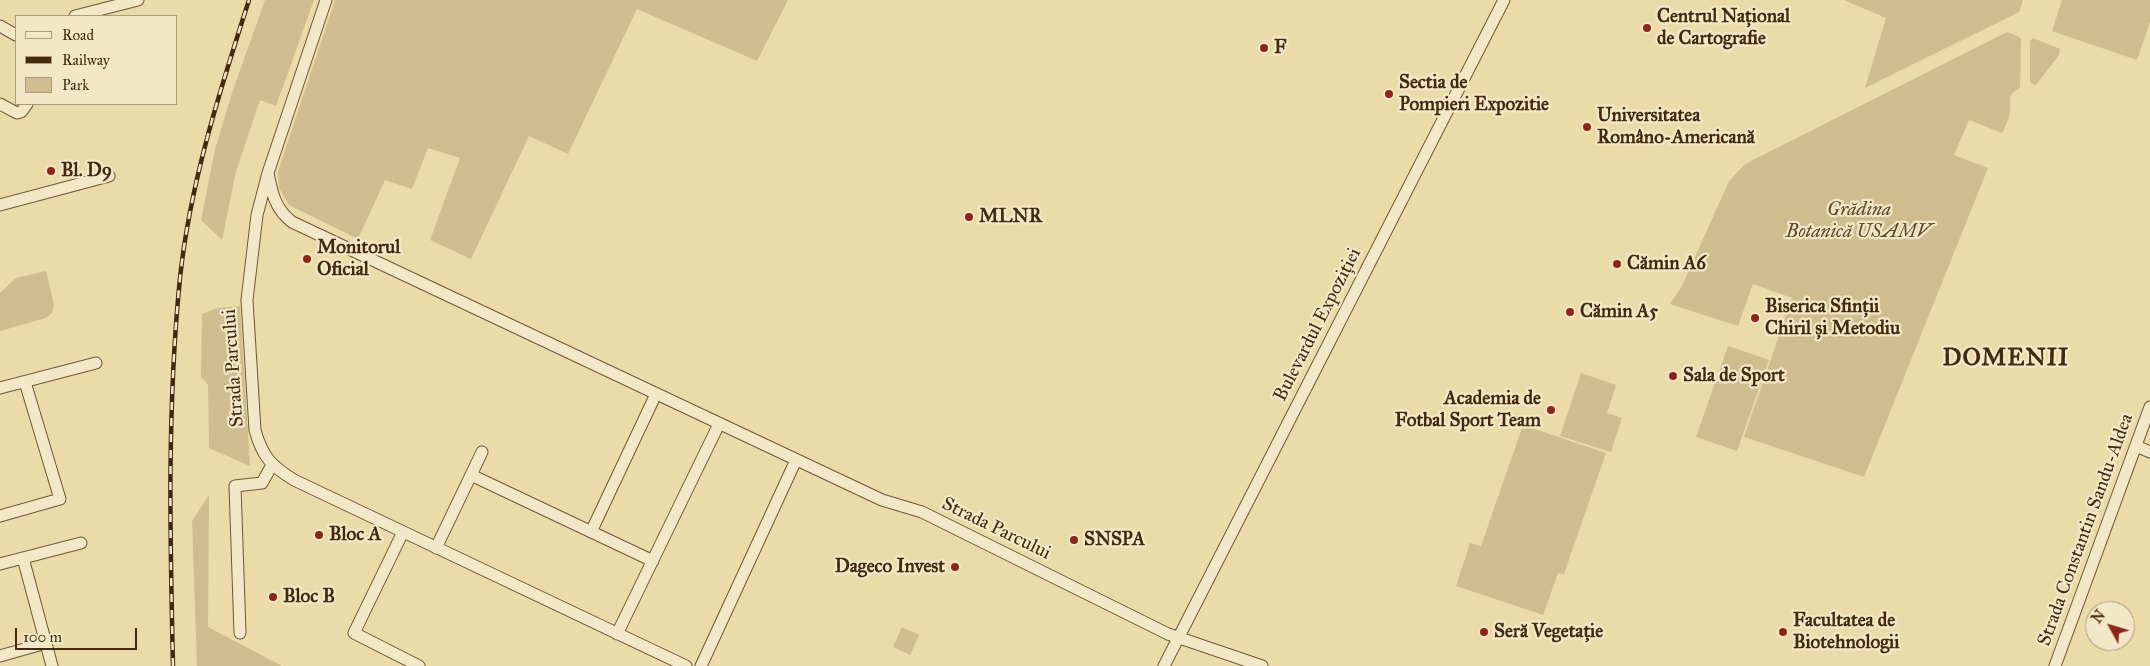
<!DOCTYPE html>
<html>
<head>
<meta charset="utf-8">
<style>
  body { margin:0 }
  #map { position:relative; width:2150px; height:666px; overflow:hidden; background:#ebdba9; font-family:"IM FELL Great Primer",serif }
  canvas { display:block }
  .legend { position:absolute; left:15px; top:15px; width:162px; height:90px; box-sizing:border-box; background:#f2e8c7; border:1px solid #ac9c7d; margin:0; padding:6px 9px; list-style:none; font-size:15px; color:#44290e }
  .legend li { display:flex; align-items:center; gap:10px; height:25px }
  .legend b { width:25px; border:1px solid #ac9c7d }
  .north { position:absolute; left:2085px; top:601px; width:50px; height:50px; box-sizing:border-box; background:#f2e8c7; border:1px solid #ac9c7d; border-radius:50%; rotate:309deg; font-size:14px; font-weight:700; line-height:20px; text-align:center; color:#44290e }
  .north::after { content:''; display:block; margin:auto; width:18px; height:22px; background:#8f2418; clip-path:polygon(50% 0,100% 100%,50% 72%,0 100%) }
  .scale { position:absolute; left:15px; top:628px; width:122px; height:22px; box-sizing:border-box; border:2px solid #44290e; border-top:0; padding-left:6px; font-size:15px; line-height:18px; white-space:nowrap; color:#44290e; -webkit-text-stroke:4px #f2e8c7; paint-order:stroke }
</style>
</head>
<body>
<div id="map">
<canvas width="2150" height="666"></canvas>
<ul class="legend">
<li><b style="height:6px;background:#f2e8c7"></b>Road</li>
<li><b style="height:6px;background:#44290e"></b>Railway</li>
<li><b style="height:14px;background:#cfbd8f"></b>Park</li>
</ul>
<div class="north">N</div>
<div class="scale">100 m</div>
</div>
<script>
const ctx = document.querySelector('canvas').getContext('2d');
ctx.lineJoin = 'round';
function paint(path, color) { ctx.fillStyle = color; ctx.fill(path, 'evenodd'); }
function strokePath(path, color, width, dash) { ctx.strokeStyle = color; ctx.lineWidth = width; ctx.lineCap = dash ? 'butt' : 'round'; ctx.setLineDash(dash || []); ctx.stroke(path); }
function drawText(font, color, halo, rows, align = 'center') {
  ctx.font = font + ' "IM FELL Great Primer",serif'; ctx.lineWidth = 4.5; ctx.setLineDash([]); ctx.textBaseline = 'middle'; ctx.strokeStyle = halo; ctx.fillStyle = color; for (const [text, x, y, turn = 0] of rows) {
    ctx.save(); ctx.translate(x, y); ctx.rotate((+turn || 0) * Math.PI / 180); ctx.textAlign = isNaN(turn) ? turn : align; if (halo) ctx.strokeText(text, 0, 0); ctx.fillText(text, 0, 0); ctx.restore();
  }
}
paint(new Path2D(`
  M 265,0 L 314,0 L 276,106 L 260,100 L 236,172 L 222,240 L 201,220 L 215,149 L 233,90 Z
  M 335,0 L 788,0 L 757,61 L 637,9 L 568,154 L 529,136 L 471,259 L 430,240 L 460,158 L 428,148 L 412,189 L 385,180 L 358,239 L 289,205 L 279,188 L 278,171 Z
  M 1844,0 L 2023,0 L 2019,12 L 1865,88 L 1886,18 Z
  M 2062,0 L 2150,0 L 2150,22 L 2137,60 L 2052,31 Z
  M 2007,32 L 2018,36 L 2021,39 L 2020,88 C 2005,96 2012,101 2010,113 C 2009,119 2005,127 2002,133 L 1969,120 L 1954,155 L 1988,168 L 1864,477 L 1744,437 L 1792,298 L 1753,284 L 1738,326 L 1670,304 L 1682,286 L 1729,181 L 1745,164 Z
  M 2033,38 L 2060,49 L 2059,55 L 2036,85 L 2030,83 L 2030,41 Z
  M 46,271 L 54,305 L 52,313 L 46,318 L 0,331 L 0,293 L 16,278 Z
  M 240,306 L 250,466 L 209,448 L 208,385 L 201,377 L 202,314 L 217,308 Z
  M 1728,346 L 1769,360 L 1737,451 L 1696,437 Z
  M 1581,373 L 1616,385 L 1607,413 L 1622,418 L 1611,452 L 1560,436 Z
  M 1523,425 L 1606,453 L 1564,574 L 1558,573 L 1543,615 L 1456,586 L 1470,543 L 1481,546 Z
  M 209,495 L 208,627 L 282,666 L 197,666 L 192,521 Z
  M 902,627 L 919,635 L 910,655 L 893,647 Z`), '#cfbd8f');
const minor = new Path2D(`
  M 326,0 L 268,173 L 257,215 L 247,300 L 255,430 C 262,456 271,466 294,480 L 686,666
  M 75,16 L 138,0
  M 0,26 L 16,35
  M 0,104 L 17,113 L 21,112 L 27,104
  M 268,173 C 272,193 275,209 292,222 L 882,500 L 922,512 L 1168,634 L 1262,666
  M 0,205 L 109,176
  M 0,388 L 96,363
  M 2136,446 L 2150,452
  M 471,475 L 653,561
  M 0,516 L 60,499 L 25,382
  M 403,532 L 354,633 L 419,666
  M 591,532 L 656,394
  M 436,548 L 482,452
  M 23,558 L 52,666
  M 0,564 L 81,543
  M 240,633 L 235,486 L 262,483 L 272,465
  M 617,634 L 719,424
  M 0,656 L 46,643
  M 701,666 L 796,460
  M 1164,666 L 1504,0
  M 2055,666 L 2150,407`);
strokePath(minor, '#6e5635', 13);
strokePath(minor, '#f2e8c7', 11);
const rail = new Path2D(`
  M 173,666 C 170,537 167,407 180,278 C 190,183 220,90 249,0`);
strokePath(rail, '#44290e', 4.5);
strokePath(rail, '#f2e8c7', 2.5, [8]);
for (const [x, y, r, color] of [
  [1647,28,5,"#8f2418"],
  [1264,48,5,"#8f2418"],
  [1389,94,5,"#8f2418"],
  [1587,127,5,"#8f2418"],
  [51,171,5,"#8f2418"],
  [969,217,5,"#8f2418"],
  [307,259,5,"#8f2418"],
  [1617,264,5,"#8f2418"],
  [1570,312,5,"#8f2418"],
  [1755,318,5,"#8f2418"],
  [1673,376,5,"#8f2418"],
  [1551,410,5,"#8f2418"],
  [319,535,5,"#8f2418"],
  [1074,540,5,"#8f2418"],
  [955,567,5,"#8f2418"],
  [273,597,5,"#8f2418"],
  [1484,632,5,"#8f2418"],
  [1783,632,5,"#8f2418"]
]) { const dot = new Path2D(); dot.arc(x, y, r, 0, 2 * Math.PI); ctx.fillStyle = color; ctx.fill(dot); strokePath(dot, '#f2e8c7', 2); }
drawText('bold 19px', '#44290e', '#f2e8c7', [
  ["Centrul Național",1657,17],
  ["de Cartografie",1657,39],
  ["F",1274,48],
  ["Sectia de",1399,83],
  ["Pompieri Expozitie",1399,105],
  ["Universitatea",1597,116],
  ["Româno-Americană",1597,138],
  ["Bl. D9",61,171],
  ["MLNR",979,217],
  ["Monitorul",317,248],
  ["Oficial",317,270],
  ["Cămin A6",1627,264],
  ["Biserica Sfinții",1765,307],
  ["Chiril și Metodiu",1765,329],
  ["Cămin A5",1580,312],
  ["Sala de Sport",1683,376],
  ["Academia de",1541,399,"right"],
  ["Fotbal Sport Team",1541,421,"right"],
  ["Bloc A",329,535],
  ["SNSPA",1084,540],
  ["Dageco Invest",945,567,"right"],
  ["Bloc B",283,597],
  ["Facultatea de",1793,621],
  ["Biotehnologii",1793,643],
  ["Seră Vegetație",1494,632]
], 'left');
drawText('italic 19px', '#604728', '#f2e8c7', [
  ["Grădina",1859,210],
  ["Botanică USAMV",1859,232]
]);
drawText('19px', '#44290e', '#f2e8c7', [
  ["Bulevardul Expoziției",1318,325,-63],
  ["Strada Parcului",234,368,-94],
  ["Strada Parcului",996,529,26],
  ["Strada Constantin Sandu-Aldea",2086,530,-70]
]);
ctx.letterSpacing = '1px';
drawText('bold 24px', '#44290e', '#f2e8c7', [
  ["DOMENII",2006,359]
]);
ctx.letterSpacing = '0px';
</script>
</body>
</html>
